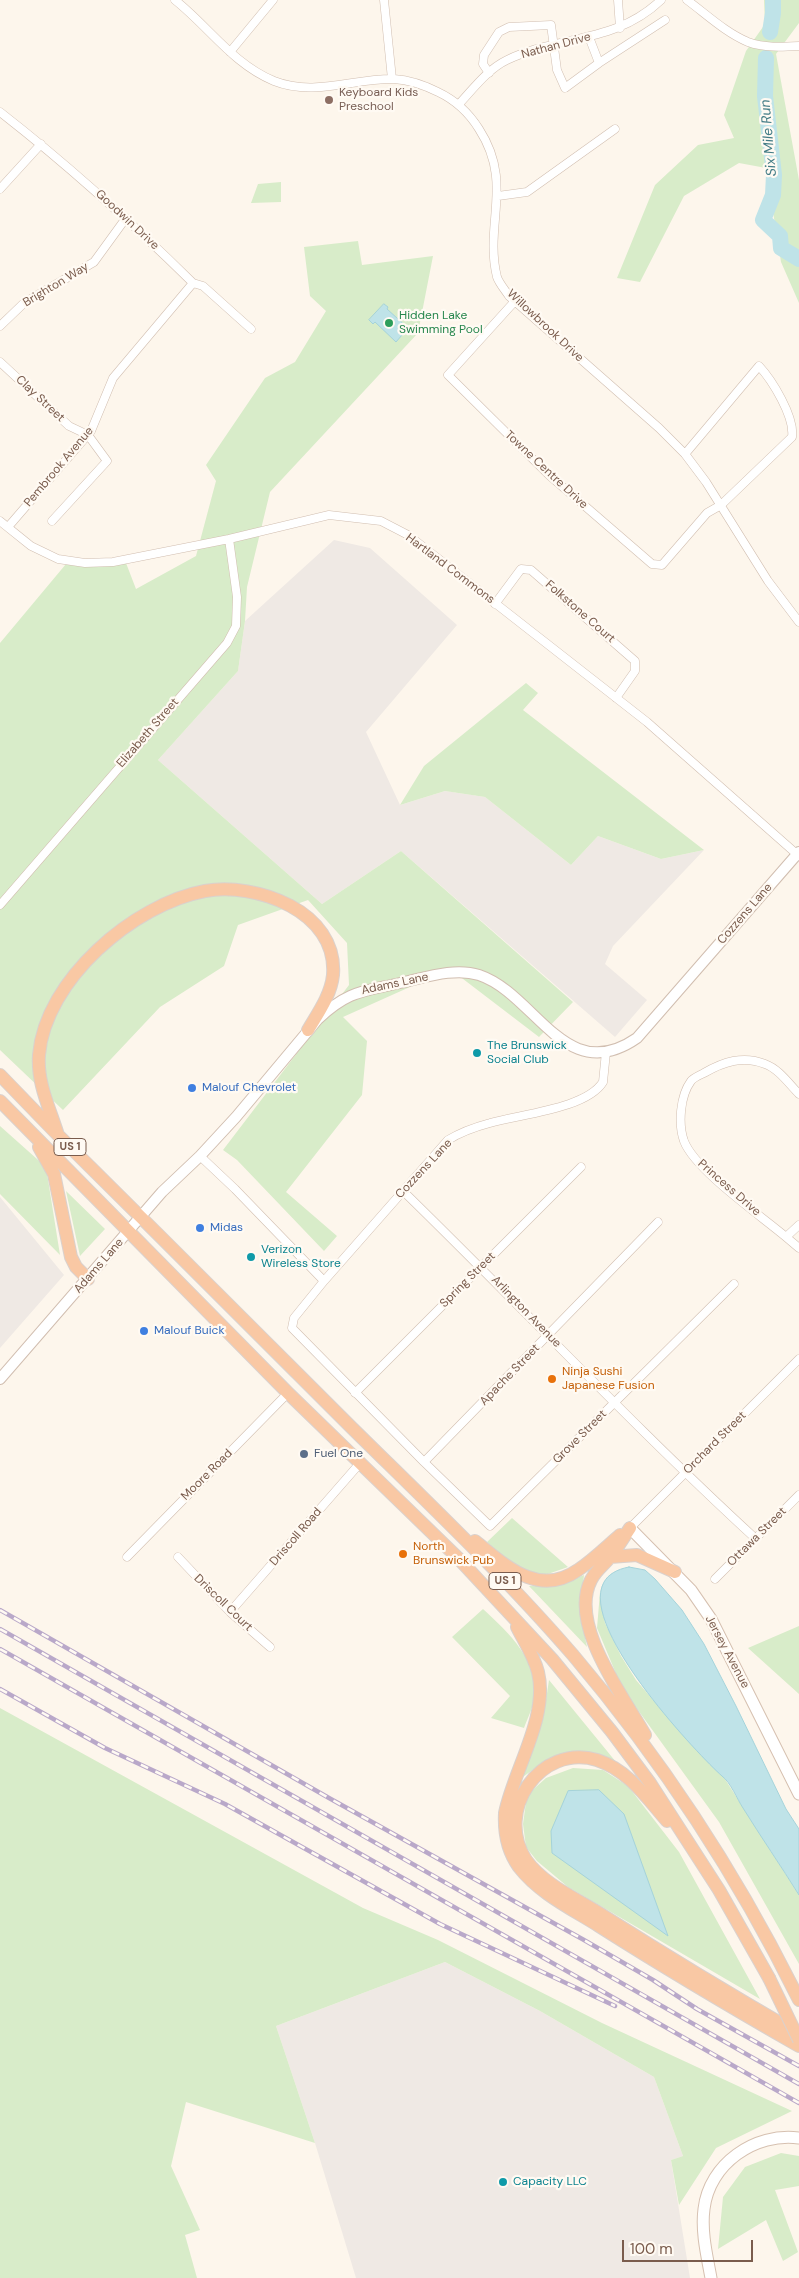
<!DOCTYPE html>
<html>
<head>
<meta charset="utf-8">
<style>
  body { margin:0 }
  #map { position:relative; width:799px; height:2278px; overflow:hidden; background:#fdf6ec; font-family:"DM Sans",sans-serif }
  canvas { display:block }
  .scale { position:absolute; left:622px; top:2240px; width:131px; height:22px; box-sizing:border-box; border:2px solid #7a5c4d; border-top:0; padding-left:6px; font-size:15px; line-height:18px; white-space:nowrap; color:#7a5c4d; -webkit-text-stroke:4px #fffaf3; paint-order:stroke }
</style>
</head>
<body>
<div id="map">
<canvas width="799" height="2278"></canvas>
<div class="scale">100 m</div>
</div>
<script>
const ctx = document.querySelector('canvas').getContext('2d');
ctx.lineJoin = 'round';
function paint(path, color) { ctx.fillStyle = color; ctx.fill(path, 'evenodd'); }
function strokePath(path, color, width, dash) { ctx.strokeStyle = color; ctx.lineWidth = width; ctx.lineCap = dash ? 'butt' : 'round'; ctx.setLineDash(dash || []); ctx.stroke(path); }
function drawText(font, color, halo, rows, align = 'center') {
  ctx.font = font + ' "DM Sans",sans-serif'; ctx.lineWidth = 4.5; ctx.setLineDash([]); ctx.textBaseline = 'middle'; ctx.strokeStyle = halo; ctx.fillStyle = color; for (const [text, x, y, turn = 0] of rows) {
    ctx.save(); ctx.translate(x, y); ctx.rotate((+turn || 0) * Math.PI / 180); ctx.textAlign = isNaN(turn) ? turn : align; if (halo) ctx.strokeText(text, 0, 0); ctx.fillText(text, 0, 0); ctx.restore();
  }
}
paint(new Path2D(`
  M 334,540 L 370,548 L 457,625 L 366,732 L 400,805 L 445,791 L 485,797 L 571,865 L 598,836 L 661,859 L 704,850 L 613,946 L 605,964 L 647,1000 L 615,1037 L 401,851 L 322,904 L 158,760 L 238,671 L 245,621 Z
  M 0,1197 L 64,1275 L 0,1348 Z
  M 445,1962 L 540,2011 L 654,2077 L 683,2156 L 671,2160 L 690,2278 L 356,2278 L 315,2143 L 276,2026 Z`), '#efe9e4');
paint(new Path2D(`
  M 764,0 L 799,0 L 799,23 L 776,54 L 799,180 L 799,303 L 781,262 L 766,168 L 739,163 L 684,196 L 640,282 L 617,278 L 655,185 L 698,145 L 734,138 L 724,115 L 746,51 L 765,24 Z
  M 281,182 L 281,202 L 251,203 L 258,184 Z
  M 358,241 L 362,265 L 433,256 L 418,333 L 270,492 L 247,587 L 245,621 L 238,671 L 158,760 L 322,904 L 401,851 L 573,1002 L 539,1037 L 450,969 L 343,1017 L 367,1041 L 362,1095 L 286,1192 L 337,1236 L 324,1251 L 237,1160 L 223,1150 L 349,985 L 347,943 L 308,900 L 238,925 L 224,966 L 160,1007 L 63,1110 L 0,1050 L 0,643 L 66,564 L 126,563 L 136,589 L 196,556 L 216,481 L 206,465 L 265,378 L 295,362 L 326,311 L 310,296 L 304,247 Z
  M 526,683 L 538,693 L 523,710 L 704,850 L 661,859 L 598,836 L 571,865 L 485,797 L 445,791 L 400,805 L 424,766 Z
  M 0,1126 L 46,1167 L 60,1255 L 0,1194 Z
  M 66,1191 L 105,1229 L 80,1256 Z
  M 512,1518 L 568,1567 L 545,1575 L 515,1568 L 487,1542 Z
  M 584,1575 L 580,1613 L 587,1647 L 529,1586 L 565,1583 Z
  M 600,1592 L 605,1623 L 621,1656 L 636,1680 L 690,1743 L 723,1776 L 799,1895 L 799,1964 L 719,1822 L 622,1688 L 597,1628 Z
  M 483,1609 C 509,1633 539,1660 534,1699 C 533,1708 527,1719 524,1728 L 491,1718 L 510,1696 L 452,1637 Z
  M 799,1626 L 799,1694 L 748,1648 Z
  M 549,1680 L 616,1762 C 574,1746 559,1750 523,1777 L 546,1700 Z
  M 0,1708 L 363,1908 L 438,1940 L 602,2023 L 792,2111 L 716,2148 L 679,2205 L 671,2160 L 683,2156 L 654,2077 L 540,2011 L 445,1962 L 276,2026 L 315,2143 L 186,2102 L 171,2166 L 200,2230 L 185,2235 L 197,2278 L 0,2278 Z
  M 573,1768 L 603,1770 L 628,1786 L 679,1852 L 760,1999 L 568,1887 L 537,1861 L 526,1847 L 523,1824 L 527,1795 L 546,1778 Z
  M 781,2153 L 799,2156 L 799,2186 L 775,2190 L 798,2252 L 783,2261 L 766,2220 L 718,2249 L 723,2197 L 745,2167 Z`), '#d8ecc9');
const water = new Path2D(`
  M 384,304 L 388,307 L 387,309 L 408,328 L 396,342 L 375,322 L 373,324 L 369,320 Z
  M 629,1567 L 645,1570 L 655,1579 L 682,1610 L 704,1644 L 736,1706 L 786,1809 L 799,1829 L 799,1895 C 781,1866 761,1837 743,1808 C 737,1799 731,1783 722,1776 C 695,1752 536,1584 629,1567 Z
  M 599,1790 L 624,1814 L 668,1936 L 552,1853 L 551,1831 L 568,1791 Z`);
paint(water, '#bfe3e8');
strokePath(water, '#a5d3da', 1);
strokePath(new Path2D(`
  M 770,32 L 773,13 L 773,0
  M 766,58 L 765,96 L 774,175 L 773,195 L 763,220 L 780,236 L 781,248 L 799,259`), '#bfe3e8', 16);
const minor = new Path2D(`
  M 175,0 C 209,27 233,64 274,81 C 314,97 354,78 394,79 C 410,80 424,85 438,92 C 455,100 469,113 479,129 C 514,183 484,224 497,277 C 499,283 505,290 509,296 L 659,428 L 685,454 L 706,482 L 768,581 L 799,622
  M 384,0 L 392,79
  M 618,0 L 620,28
  M 687,0 C 706,14 726,33 748,42 C 764,48 782,47 799,46
  M 589,37 L 599,63 L 665,20
  M 230,52 L 273,0
  M 489,73 L 483,64 L 484,55 L 499,32 L 509,27 L 551,25 L 557,70 L 565,88 L 599,63
  M 459,104 C 473,89 488,69 507,60 C 559,35 615,44 661,0
  M 0,112 C 68,165 132,223 193,283 L 203,286 L 251,329
  M 0,189 L 41,144
  M 498,196 L 527,192 L 615,129
  M 515,301 L 448,375 L 549,475 L 652,564 L 662,565 L 707,513 L 721,505 L 792,437 C 795,417 772,380 759,366 L 685,454
  M 0,326 L 24,303 L 94,262 L 126,218
  M 0,362 L 69,426 L 88,435 L 107,461 L 52,521
  M 0,521 L 31,546 L 58,559 L 85,563 L 113,562 L 229,539 L 329,515 L 381,521 L 408,535 L 647,722 L 799,856
  M 8,527 L 91,431 L 113,378 L 193,283
  M 495,604 L 521,569 L 531,570 L 635,661 L 635,671 L 616,698
  M 0,905 L 227,643 L 236,626 L 237,597 L 229,539
  M 606,1052 L 603,1082 C 586,1109 520,1114 490,1123 C 475,1127 461,1132 448,1140 L 324,1281 L 294,1318 L 292,1328 L 424,1462 L 490,1526 L 734,1284
  M 799,1094 C 789,1084 779,1069 765,1064 C 743,1055 723,1062 704,1073 C 700,1075 693,1078 691,1081 C 680,1096 678,1124 684,1141 C 695,1170 760,1215 786,1237 L 799,1225
  M 200,1156 L 235,1189 L 324,1281
  M 403,1191 C 521,1306 634,1427 756,1539
  M 786,1237 L 799,1248
  M 355,1393 L 581,1167
  M 424,1462 L 658,1222
  M 630,1528 L 799,1359
  M 127,1557 L 288,1393
  M 178,1557 L 230,1612 L 270,1647
  M 715,1579 L 799,1495
  M 230,1612 L 361,1462`);
const tertiary = new Path2D(`
  M 0,1379 L 162,1192 L 200,1156 L 236,1117 L 318,1019 C 348,991 361,992 400,983 C 424,978 454,967 479,975 C 536,994 565,1088 637,1038 L 799,852`);
const secondary = new Path2D(`
  M 630,1528 L 691,1590 L 711,1619 L 799,1794
  M 711,2278 C 707,2256 701,2232 704,2209 C 709,2164 755,2132 799,2138`);
const trunk = new Path2D(`
  M 0,1075 L 59,1136 C 157,1233 255,1331 352,1428 C 427,1502 504,1575 573,1655 C 662,1760 738,1876 799,2000
  M 0,1101 L 288,1393 L 458,1558 L 552,1659 L 612,1732 L 650,1783 L 719,1890 L 769,1978
  M 57,1132 C 49,1107 37,1082 39,1055 C 45,980 134,904 205,891 C 256,882 338,911 333,975 C 331,995 318,1013 308,1030
  M 39,1147 L 54,1174 L 71,1257 L 76,1267 L 88,1279
  M 630,1528 C 624,1537 618,1547 611,1556 C 604,1565 596,1570 591,1580 C 568,1625 624,1697 645,1735
  M 475,1541 C 505,1565 538,1598 578,1570 C 593,1560 606,1547 620,1535
  M 610,1557 L 637,1555 L 675,1572
  M 517,1627 C 524,1641 534,1656 538,1672 C 549,1717 514,1769 505,1813 C 504,1832 508,1852 519,1867 C 539,1893 572,1909 599,1926 C 665,1968 731,2007 799,2046
  M 667,1821 C 647,1798 628,1770 597,1760 C 540,1743 494,1811 526,1860 C 543,1884 575,1898 599,1913 C 665,1955 731,1995 799,2034`);
strokePath(minor, '#d1beb0', 9);
strokePath(tertiary, '#d1beb0', 12);
strokePath(secondary, '#d6c0b0', 13);
strokePath(trunk, '#dad1cd', 14);
strokePath(minor, '#fff', 8);
strokePath(tertiary, '#fff', 10);
strokePath(secondary, '#fff', 11);
strokePath(trunk, '#f9c8a4', 12);
const rail = new Path2D(`
  M 0,1610 L 329,1798 L 584,1940 L 653,1980 L 697,2009 L 799,2066
  M 0,1629 L 799,2084
  M 0,1649 L 799,2103
  M 0,1689 L 105,1748 L 225,1804 L 440,1924 L 615,2006`);
strokePath(rail, '#b9a8c9', 4.5);
strokePath(rail, '#fffaf3', 2.5, [8]);
const trunkBridge = new Path2D(`
  M 769,1978 L 799,2040`);
strokePath(trunkBridge, '#dad1cd', 14, []);
strokePath(trunkBridge, '#f9c8a4', 12);
for (const [x, y, r, color] of [
  [329,100,5,"#8d6e63"],
  [389,323,5,"#2e9e5b"],
  [477,1053,5,"#0f9aa8"],
  [192,1088,5,"#3f7fe0"],
  [200,1228,5,"#3f7fe0"],
  [251,1257,5,"#0f9aa8"],
  [144,1331,5,"#3f7fe0"],
  [552,1379,5,"#e8710a"],
  [304,1454,5,"#5c6f8a"],
  [403,1554,5,"#e8710a"],
  [503,2182,5,"#0f9aa8"]
]) { const dot = new Path2D(); dot.arc(x, y, r, 0, 2 * Math.PI); ctx.fillStyle = color; ctx.fill(dot); strokePath(dot, '#fffaf3', 2); }
for (const [x, y, w] of [
  [70,1147,32],
  [505,1581,32]
]) { const box = new Path2D(); box.roundRect(x - w / 2, y - 8.5, w, 17, 4); ctx.fillStyle = '#fffaf3'; ctx.fill(box); strokePath(box, '#7a5c4d', 1); }
drawText('bold 11px', '#7a5c4d', null, [
  ["US 1",70,1147],
  ["US 1",505,1581]
]);
drawText('12px', '#7a5c4d', '#fffaf3', [
  ["Nathan Drive",556,46,-15],
  ["Goodwin Drive",127,220,43],
  ["Brighton Way",56,285,-31],
  ["Willowbrook Drive",545,326,43],
  ["Clay Street",40,399,43],
  ["Pembrook Avenue",59,467,-50],
  ["Towne Centre Drive",546,470,43],
  ["Hartland Commons",450,569,37],
  ["Folkstone Court",580,612,41],
  ["Elizabeth Street",148,733,-49],
  ["Cozzens Lane",745,914,-49],
  ["Adams Lane",395,984,-12],
  ["Cozzens Lane",424,1169,-47],
  ["Princess Drive",729,1188,41],
  ["Adams Lane",99,1266,-49],
  ["Spring Street",468,1280,-45],
  ["Arlington Avenue",526,1312,46],
  ["Apache Street",510,1375,-46],
  ["Grove Street",580,1437,-45],
  ["Orchard Street",715,1443,-45],
  ["Moore Road",207,1475,-45],
  ["Driscoll Road",296,1537,-49],
  ["Ottawa Street",757,1537,-45],
  ["Driscoll Court",223,1603,44],
  ["Jersey Avenue",727,1652,62]
]);
drawText('12px', '#785e54', '#fffaf3', [
  ["Keyboard Kids",339,93],
  ["Preschool",339,107]
], 'left');
drawText('12px', '#27864d', '#fffaf3', [
  ["Hidden Lake",399,316],
  ["Swimming Pool",399,330]
], 'left');
drawText('12px', '#0d838f', '#fffaf3', [
  ["The Brunswick",487,1046],
  ["Social Club",487,1060],
  ["Verizon",261,1250],
  ["Wireless Store",261,1264],
  ["Capacity LLC",513,2182]
], 'left');
drawText('12px', '#366cbe', '#fffaf3', [
  ["Malouf Chevrolet",202,1088],
  ["Midas",210,1228],
  ["Malouf Buick",154,1331]
], 'left');
drawText('12px', '#c56008', '#fffaf3', [
  ["Ninja Sushi",562,1372],
  ["Japanese Fusion",562,1386],
  ["North",413,1547],
  ["Brunswick Pub",413,1561]
], 'left');
drawText('12px', '#4e5e75', '#fffaf3', [
  ["Fuel One",314,1454]
], 'left');
drawText('italic 14px', '#437c86', '#fffaf3', [
  ["Six Mile Run",769,138,-95]
]);
</script>
</body>
</html>
